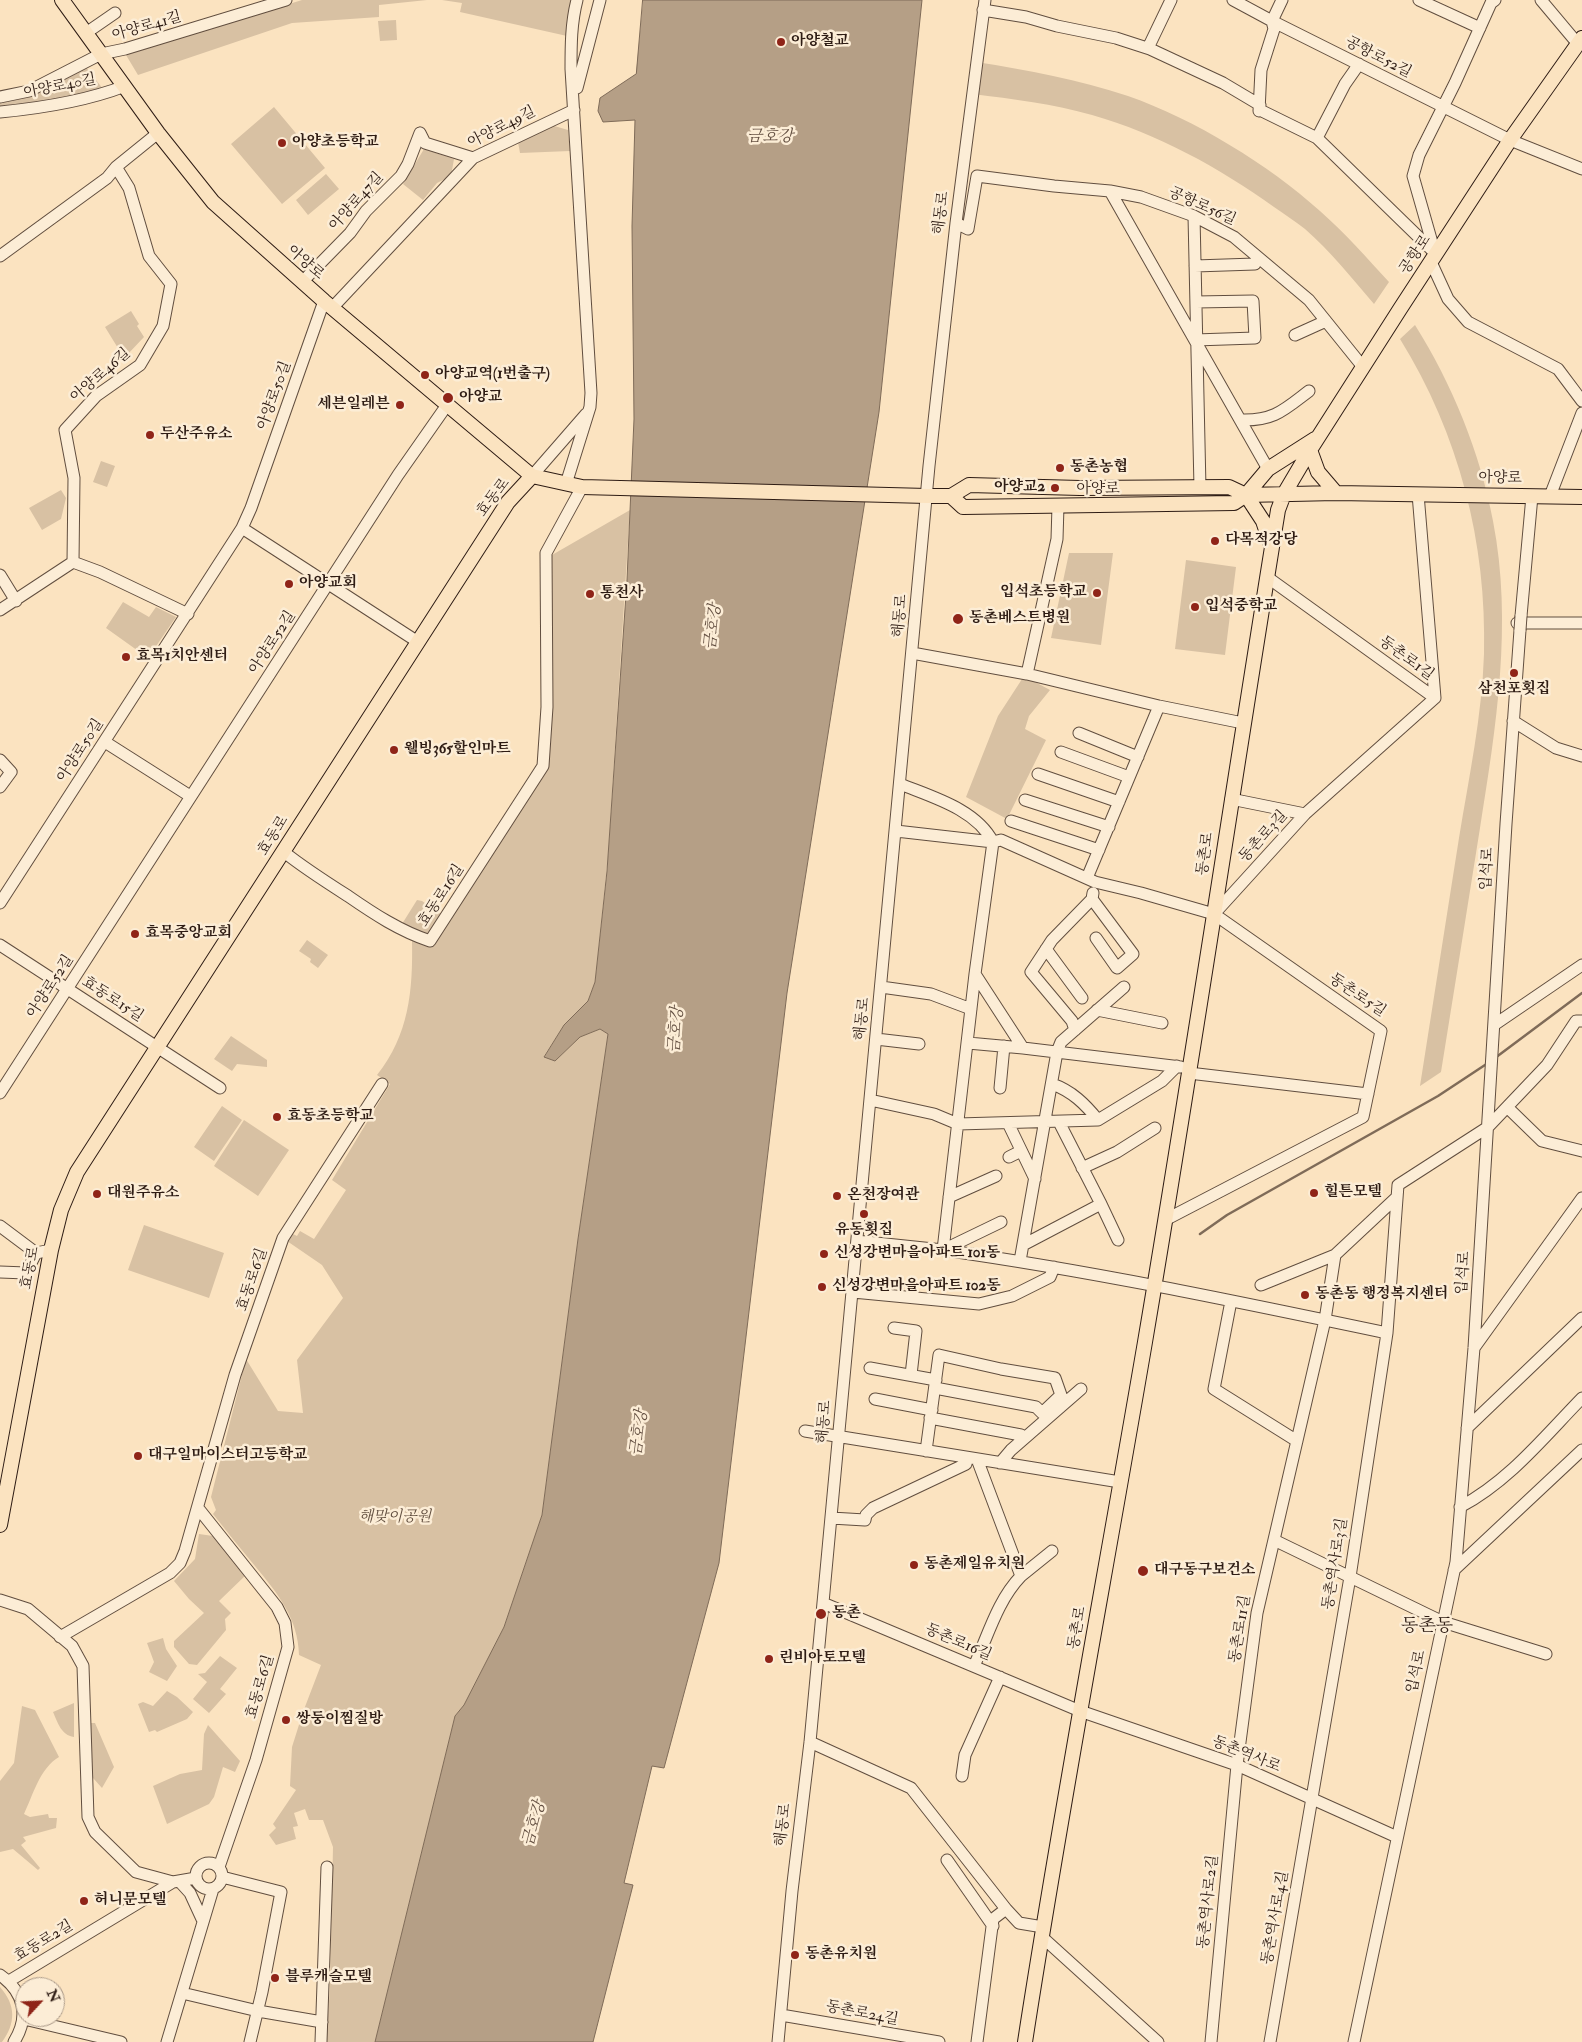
<!DOCTYPE html>
<html>
<head>
<meta charset="utf-8">
<style>
  body { margin:0 }
  #map { position:relative; width:1582px; height:2042px; overflow:hidden; background:#fbe3c0; font-family:"IM FELL Double Pica",serif }
  canvas { display:block }
  .north { position:absolute; left:15px; top:1977px; width:50px; height:50px; box-sizing:border-box; background:#fcedd6; border:1px solid #a98; border-radius:50%; rotate:65deg; font-size:14px; font-weight:700; line-height:20px; text-align:center; color:#2e1c14 }
  .north::after { content:''; display:block; margin:auto; width:18px; height:22px; background:#8f2418; clip-path:polygon(50% 0,100% 100%,50% 72%,0 100%) }
</style>
</head>
<body>
<div id="map">
<canvas width="1582" height="2042"></canvas>
<div class="north">N</div>
</div>
<script>
const ctx = document.querySelector('canvas').getContext('2d');
ctx.lineJoin = 'round';
function paint(path, color) { ctx.fillStyle = color; ctx.fill(path, 'evenodd'); }
function strokePath(path, color, width, dash) { ctx.strokeStyle = color; ctx.lineWidth = width; ctx.lineCap = dash ? 'butt' : 'round'; ctx.setLineDash(dash || []); ctx.stroke(path); }
function drawText(font, color, halo, rows, align = 'center') {
  ctx.font = font + ' "IM FELL Double Pica","Noto Serif KR",serif'; ctx.lineWidth = 5; ctx.setLineDash([]); ctx.textBaseline = 'middle'; ctx.strokeStyle = halo; ctx.fillStyle = color; for (const [text, x, y, turn = 0] of rows) {
    ctx.save(); ctx.translate(x, y); ctx.rotate((+turn || 0) * Math.PI / 180); ctx.textAlign = isNaN(turn) ? turn : align; if (halo) ctx.strokeText(text, 0, 0); ctx.fillText(text, 0, 0); ctx.restore();
  }
}
paint(new Path2D(`
  M 302,0 L 427,0 L 379,5 L 379,17 L 292,23 L 138,75 L 126,55 Z
  M 442,0 L 571,0 L 567,36 L 460,12 L 462,3 Z
  M 396,20 L 397,40 L 380,41 L 378,21 Z
  M 976,62 C 1028,70 1079,80 1128,96 C 1194,119 1269,165 1320,211 C 1345,233 1367,258 1389,282 L 1374,304 C 1352,278 1330,251 1305,229 C 1295,221 1284,214 1274,207 C 1218,167 1158,134 1092,115 C 1054,104 1012,99 973,94 Z
  M 86,67 L 103,89 L 28,107 L 0,110 L 0,98 Z
  M 274,107 L 325,168 L 282,204 L 231,144 Z
  M 551,125 L 568,130 L 570,151 L 520,153 L 518,142 Z
  M 424,149 L 454,159 L 451,176 L 437,183 L 423,200 L 403,184 Z
  M 326,174 L 339,189 L 308,215 L 296,200 Z
  M 131,311 L 139,324 L 137,326 L 144,337 L 127,355 L 121,353 L 105,327 Z
  M 1415,325 C 1452,384 1480,452 1493,521 C 1513,623 1496,728 1480,828 C 1467,910 1454,991 1441,1072 L 1420,1086 C 1433,1003 1446,920 1459,838 C 1469,777 1482,716 1484,654 C 1487,543 1459,434 1400,339 Z
  M 101,461 L 115,466 L 107,487 L 93,482 Z
  M 61,490 L 66,498 L 61,519 L 42,530 L 29,508 Z
  M 630,510 L 608,857 L 595,982 L 588,1001 L 564,1025 L 544,1056 L 555,1061 L 580,1037 L 600,1029 L 608,1034 L 578,1239 L 542,1515 L 504,1627 L 464,1705 L 455,1716 L 375,2042 L 326,2042 L 330,1988 L 333,1847 L 323,1820 L 309,1820 L 305,1809 L 294,1813 L 298,1826 L 293,1827 L 296,1839 L 276,1845 L 269,1835 L 276,1828 L 273,1824 L 296,1790 L 290,1786 L 292,1747 L 303,1712 L 321,1665 L 299,1655 C 298,1618 278,1594 255,1566 C 241,1549 227,1532 213,1514 L 216,1510 L 211,1497 L 246,1359 L 278,1411 L 303,1413 L 297,1360 L 343,1298 L 322,1265 L 287,1241 L 291,1233 L 297,1236 L 300,1231 L 314,1239 L 346,1190 L 332,1180 L 390,1084 L 377,1075 C 409,1035 413,990 412,941 L 429,947 L 544,773 L 552,555 Z
  M 1069,553 L 1113,553 L 1101,645 L 1051,638 Z
  M 1186,560 L 1236,567 L 1225,655 L 1175,649 Z
  M 123,602 L 149,617 L 156,607 L 176,617 L 148,658 L 106,628 Z
  M 1024,676 L 1050,690 L 1029,716 L 1025,729 L 1046,740 L 1007,819 L 966,797 L 998,716 Z
  M 417,900 L 422,901 L 442,915 L 430,935 L 402,924 Z
  M 307,940 L 328,955 L 318,968 L 310,962 L 311,959 L 299,951 Z
  M 231,1036 L 267,1060 L 267,1067 L 237,1064 L 232,1071 L 214,1059 Z
  M 222,1106 L 242,1120 L 214,1161 L 194,1147 Z
  M 244,1120 L 289,1150 L 258,1196 L 214,1166 Z
  M 144,1225 L 224,1253 L 209,1298 L 128,1270 Z
  M 199,1534 L 213,1536 L 247,1574 L 219,1601 L 231,1613 L 225,1619 L 226,1630 L 197,1665 L 189,1664 L 174,1647 L 174,1641 L 204,1613 L 189,1599 L 174,1581 L 195,1559 Z
  M 163,1638 L 166,1649 L 177,1666 L 167,1681 L 149,1672 L 154,1662 L 147,1643 Z
  M 220,1656 L 237,1668 L 220,1689 L 226,1694 L 209,1713 L 193,1699 L 207,1682 L 198,1674 L 205,1673 Z
  M 167,1691 L 177,1697 L 193,1712 L 187,1719 L 157,1732 L 155,1730 L 149,1732 L 138,1704 L 143,1702 L 153,1706 Z
  M 74,1703 L 74,1737 C 61,1735 58,1723 53,1712 Z
  M 22,1706 L 35,1710 L 59,1757 C 40,1768 33,1795 24,1814 L 30,1817 L 48,1814 L 49,1818 L 57,1818 L 56,1828 L 23,1837 L 26,1841 L 21,1845 L 40,1868 L 38,1870 L 13,1849 L 0,1852 L 0,1781 L 14,1763 Z
  M 90,1723 L 95,1723 L 114,1767 L 102,1788 L 93,1778 Z
  M 208,1725 L 240,1761 L 235,1772 L 223,1767 L 214,1797 L 209,1804 L 167,1824 L 153,1786 L 180,1774 L 202,1770 L 204,1734 Z
  M 0,1987 C 16,2005 16,2023 2,2042 L 0,2042 Z`), '#d8c1a3');
const water = new Path2D(`
  M 643,0 L 922,0 L 879,412 L 787,993 L 719,1563 L 664,1768 L 652,1766 L 624,1883 L 633,1885 L 593,2042 L 375,2042 L 455,1716 L 464,1705 L 504,1627 L 542,1515 L 578,1239 L 608,1034 L 600,1029 L 580,1037 L 555,1061 L 544,1057 L 564,1025 L 588,1001 L 595,982 L 607,871 L 627,580 L 634,419 L 632,226 L 635,120 L 603,122 L 598,111 L 600,98 L 636,74 Z`);
paint(water, '#b59f86');
strokePath(water, '#7f6b58', 1);
strokePath(new Path2D(`
  M 1495,1058 L 1582,993
  M 1200,1234 L 1227,1215 L 1438,1096 L 1488,1063`), '#7f6b58', 2.5);
const minor = new Path2D(`
  M 1233,0 L 1272,21 L 1510,140 L 1582,169
  M 1419,0 L 1480,28
  M 1541,0 L 1578,44
  M 983,10 L 1026,17 L 1057,26 L 1116,38 L 1150,49 L 1223,83 L 1260,105
  M 86,33 L 115,13
  M 1148,48 L 1171,0
  M 577,88 L 600,0
  M 0,97 L 29,91 L 101,54 L 125,49 L 286,0
  M 1260,110 L 1317,138 L 1435,253
  M 1259,111 L 1261,70 L 1274,29 L 1272,21 L 1282,0
  M 0,112 C 42,108 86,101 125,86
  M 420,133 L 425,143 L 473,158
  M 1317,138 L 1345,84 L 1359,64
  M 1110,191 L 1268,469
  M 1194,216 L 1200,488
  M 956,223 L 968,229 L 977,176 L 1054,186 L 1110,191 L 1141,197 L 1194,216 L 1234,237 L 1309,300 L 1363,367
  M 1435,253 L 1413,176 L 1419,155 L 1455,83 L 1491,3 L 1495,0
  M 0,256 L 107,178 L 116,167 L 158,133
  M 1431,262 L 1448,299 L 1468,322 L 1558,369 L 1582,401
  M 1195,266 L 1255,264
  M 302,282 L 350,233 L 366,211 L 401,176 L 408,164 L 420,133
  M 333,307 L 473,158 L 574,110
  M 1295,335 L 1326,321
  M 1195,340 L 1255,338 L 1253,301 L 1196,302
  M 1241,420 C 1274,421 1284,410 1309,391
  M 532,476 L 586,414
  M 566,484 L 590,407 L 591,393 L 571,69 C 571,46 571,23 577,0
  M 1418,494 L 1435,698
  M 1550,496 L 1582,413
  M 242,528 L 418,642
  M 73,562 L 100,572 L 188,614
  M 0,575 L 16,601
  M 1267,577 L 1435,698
  M 0,610 L 73,562 L 74,478 L 65,430 L 96,396 L 140,365 L 163,326 L 171,284 L 149,256 L 129,188 L 116,167
  M 1521,616 L 1532,496
  M 1517,623 L 1582,623
  M 912,653 L 1027,674 L 1057,539 L 1058,506
  M 1027,674 L 1159,706 L 1243,723
  M 1513,721 L 1556,748 L 1582,756
  M 1079,733 L 1138,757
  M 105,742 L 190,796
  M 1061,752 L 1129,777
  M 0,760 L 11,772 L 0,787
  M 1038,774 L 1119,802
  M 1231,799 L 1305,814
  M 1025,800 L 1109,827
  M 1011,821 L 1099,850
  M 896,831 L 993,842 L 1001,840 L 1095,882 L 1141,893 L 1214,914 L 1381,1031 L 1363,1117 L 1165,1220
  M 284,852 C 304,868 326,882 348,896 C 374,914 400,931 430,941 L 543,766 L 547,707 L 546,553 L 582,487
  M 1087,878 L 1159,706
  M 1093,893 L 1092,899 L 1133,954 L 1117,968 L 1096,938
  M 0,903 L 242,528 L 251,508 L 324,301
  M 1214,914 L 1305,814 L 1435,698
  M 0,945 L 220,1088
  M 1046,949 L 1082,998
  M 975,974 L 1023,1048
  M 881,987 L 931,994 L 971,1009
  M 1097,1010 L 1162,1023
  M 1494,1025 L 1582,965
  M 1075,1030 L 1072,1021 L 1031,972 L 1052,940 L 1092,899
  M 876,1039 L 919,1044
  M 968,1043 L 1023,1048 L 1181,1067
  M 1189,1073 L 1368,1094
  M 1052,1084 C 1072,1091 1085,1104 1098,1120
  M 1000,1088 L 1004,1046
  M 0,1093 L 398,475 L 447,405
  M 870,1100 L 934,1114 L 958,1124 L 1098,1120 L 1162,1081 L 1177,1066
  M 1507,1107 L 1542,1141 L 1582,1151
  M 1008,1123 L 1035,1179
  M 1009,1157 L 1021,1151
  M 1082,1168 L 1117,1152 L 1155,1128
  M 949,1197 L 996,1176
  M 1101,1204 L 1118,1240
  M 0,1226 L 36,1253 L 51,1250
  M 857,1241 L 943,1250 L 975,974 L 993,842 C 976,809 932,797 900,784
  M 1023,1245 L 1101,1204 L 1059,1122
  M 943,1250 C 1092,1271 1239,1302 1387,1333
  M 943,1250 L 1001,1222
  M 1020,1261 L 1057,1052 L 1061,1042 L 1124,987
  M 0,1272 L 26,1273 L 36,1253
  M 1261,1285 L 1335,1255 L 1397,1197
  M 853,1292 L 979,1304 L 1012,1296 L 1050,1277 L 1054,1267
  M 1231,1301 L 1214,1389 L 1297,1441
  M 894,1328 L 916,1331 L 911,1375
  M 1474,1348 L 1582,1198
  M 870,1368 L 936,1380
  M 875,1399 L 932,1410
  M 930,1418 L 1021,1435 L 1024,1438
  M 1467,1428 L 1582,1318
  M 805,1431 L 1120,1482
  M 926,1451 L 939,1355 L 1001,1369 L 1055,1378 L 1061,1395 L 1042,1413 L 1036,1407 L 935,1388
  M 1000,1463 L 1011,1450 L 1081,1389
  M 1460,1507 C 1509,1481 1544,1437 1582,1398
  M 198,1508 L 277,1607 L 285,1623 L 288,1647 L 256,1760 L 219,1867
  M 831,1518 L 865,1520 L 866,1515 L 873,1508 L 966,1464 L 967,1458
  M 1274,1540 L 1443,1622 L 1546,1654
  M 1454,1570 L 1582,1450
  M 1021,1576 L 1052,1551
  M 0,1600 L 28,1609 L 72,1646 L 83,1666 L 88,1817 L 95,1832 L 136,1872 L 173,1882 L 196,1878
  M 823,1603 L 1080,1711 L 1237,1765 L 1397,1837
  M 60,1637 L 170,1573 L 180,1563 L 185,1551 L 235,1375 L 283,1238 L 382,1084
  M 974,1666 C 988,1636 997,1601 1021,1576 L 977,1459
  M 810,1742 L 911,1788 L 1006,1909 L 993,1919 L 977,2042
  M 962,1776 L 965,1755 L 1000,1677
  M 947,1860 L 993,1926
  M196 1876a13 13 0 1 1 26 0a13 13 0 1 1-26 0Z
  M 222,1877 L 281,1892 L 262,1992 L 250,2042
  M 180,1882 L 190,1893 L 202,1919
  M 1006,1909 L 1019,1923 L 1043,1927
  M 1041,1936 L 1158,2042
  M 0,1975 C 24,1992 30,2016 14,2042
  M 9,1981 L 173,1882
  M 182,1993 L 258,2011 L 322,2022
  M 781,2015 L 939,2042
  M 24,2019 L 121,2042
  M 167,2042 L 213,1889
  M 321,2042 L 327,1867
  M 778,2042 L 792,1891 L 810,1742 L 929,466 L 956,223 L 985,0
  M 1211,2042 L 1237,1765 L 1257,1613 L 1325,1320 L 1335,1255
  M 1270,2042 L 1350,1577 L 1387,1333 L 1398,1185 L 1488,1127 L 1547,1065 L 1576,1021 L 1582,1021
  M 1354,2042 L 1456,1562 L 1474,1348 L 1506,824 L 1520,630`);
const major = new Path2D(`
  M 62,0 L 158,133 L 213,202 L 324,301 L 532,476 L 582,487 L 927,496 L 951,496 L 969,485 L 1080,488 L 1229,487 L 1246,495 L 1336,493 L 1582,497
  M 1310,450 L 1318,472 L 1336,493
  M 1246,495 L 1263,521 L 1271,545
  M 951,496 L 963,507 L 1234,503 L 1246,495 L 1268,469 L 1315,439
  M 0,1525 L 51,1250 L 61,1210 L 77,1172 L 508,502 L 532,476
  M 1025,2042 C 1061,1808 1105,1576 1145,1342 C 1192,1065 1233,787 1278,510 L 1284,494 L 1310,450 L 1400,309 L 1510,140 L 1582,38`);
strokePath(minor, '#614e3f', 13);
strokePath(major, '#2e1c14', 16);
strokePath(minor, '#fcedd6', 11);
strokePath(major, '#fbe3c0', 14);
const minorBridge = new Path2D(`
  M 1520,630 L 1521,616`);
strokePath(minorBridge, '#614e3f', 13, []);
strokePath(minorBridge, '#fcedd6', 11);
for (const [x, y, r, color] of [
  [781,42,5,"#8f2418"],
  [282,143,5,"#8f2418"],
  [425,375,5,"#8f2418"],
  [448,398,6,"#8f2418"],
  [400,405,5,"#8f2418"],
  [150,435,5,"#8f2418"],
  [1060,468,5,"#8f2418"],
  [1055,488,5,"#8f2418"],
  [1215,541,5,"#8f2418"],
  [289,584,5,"#8f2418"],
  [1097,593,5,"#8f2418"],
  [590,594,5,"#8f2418"],
  [1195,607,5,"#8f2418"],
  [958,619,6,"#8f2418"],
  [126,657,5,"#8f2418"],
  [1514,673,5,"#8f2418"],
  [394,750,5,"#8f2418"],
  [135,934,5,"#8f2418"],
  [277,1117,5,"#8f2418"],
  [1314,1193,5,"#8f2418"],
  [97,1194,5,"#8f2418"],
  [837,1196,5,"#8f2418"],
  [864,1214,5,"#8f2418"],
  [824,1254,5,"#8f2418"],
  [822,1287,5,"#8f2418"],
  [1305,1295,5,"#8f2418"],
  [138,1456,5,"#8f2418"],
  [914,1565,5,"#8f2418"],
  [1143,1571,6,"#8f2418"],
  [821,1614,6,"#8f2418"],
  [769,1659,5,"#8f2418"],
  [286,1720,5,"#8f2418"],
  [84,1901,5,"#8f2418"],
  [795,1955,5,"#8f2418"],
  [275,1978,5,"#8f2418"]
]) { const dot = new Path2D(); dot.arc(x, y, r, 0, 2 * Math.PI); ctx.fillStyle = color; ctx.fill(dot); strokePath(dot, '#fcedd6', 2); }
drawText('15px', '#2e1c14', '#fcedd6', [
  ["아양로41길",147,27,-16],
  ["공항로52길",1378,58,27],
  ["아양로40길",60,87,-11],
  ["아양로49길",502,128,-27],
  ["아양로47길",357,202,-48],
  ["공항로56길",1202,207,24],
  ["해동로",942,213,-83],
  ["공항로",1416,255,-57],
  ["아양로",305,263,41],
  ["아양로46길",101,376,-41],
  ["아양로50길",275,396,-70],
  ["아양로",1500,479,1],
  ["아양로",1098,490],
  ["효동로",494,498,-53],
  ["해동로",901,616,-85],
  ["아양로52길",273,643,-57],
  ["동촌로1길",1406,659,36],
  ["아양로50길",81,751,-57],
  ["효동로",274,836,-58],
  ["동촌로3길",1264,837,-48],
  ["동촌로",1206,854,-82],
  ["입석로",1488,869,-87],
  ["효동로16길",442,896,-57],
  ["아양로52길",51,987,-57],
  ["동촌로5길",1357,996,34],
  ["효동로15길",112,1000,33],
  ["해동로",863,1019,-84],
  ["효동로",31,1268,-79],
  ["입석로",1464,1273,-86],
  ["효동로6길",253,1280,-71],
  ["해동로",825,1422,-85],
  ["동촌역사로3길",1336,1564,-81],
  ["동촌로",1078,1628,-80],
  ["동촌로11길",1241,1629,-81],
  ["동촌로16길",958,1643,23],
  ["입석로",1417,1672,-78],
  ["효동로6길",261,1687,-74],
  ["동촌역사로",1246,1755,22],
  ["해동로",784,1825,-83],
  ["동촌역사로2길",1209,1902,-84],
  ["동촌역사로4길",1276,1918,-80],
  ["효동로2길",44,1942,-31],
  ["동촌로24길",862,2014,11]
]);
drawText('bold 15px', '#2e1c14', '#fcedd6', [
  ["아양철교",791,42],
  ["아양초등학교",292,143],
  ["아양교역(1번출구)",435,375],
  ["아양교",459,398],
  ["세븐일레븐",390,405,"right"],
  ["두산주유소",160,435],
  ["동촌농협",1070,468],
  ["아양교2",1045,488,"right"],
  ["다목적강당",1225,541],
  ["아양교회",299,584],
  ["입석초등학교",1087,593,"right"],
  ["통천사",600,594],
  ["입석중학교",1205,607],
  ["동촌베스트병원",969,619],
  ["효목1치안센터",136,657],
  ["삼천포횟집",1514,690,"center"],
  ["웰빙365할인마트",404,750],
  ["효목중앙교회",145,934],
  ["효동초등학교",287,1117],
  ["힐튼모텔",1324,1193],
  ["대원주유소",107,1194],
  ["온천장여관",847,1196],
  ["유동횟집",864,1231,"center"],
  ["신성강변마을아파트 101동",834,1254],
  ["신성강변마을아파트 102동",832,1287],
  ["동촌동 행정복지센터",1315,1295],
  ["대구일마이스터고등학교",148,1456],
  ["동촌제일유치원",924,1565],
  ["대구동구보건소",1154,1571],
  ["동촌",832,1614],
  ["린비아토모텔",779,1659],
  ["쌍둥이찜질방",296,1720],
  ["허니문모텔",94,1901],
  ["동촌유치원",805,1955],
  ["블루캐슬모텔",285,1978]
], 'left');
drawText('italic 15px', '#614e3f', '#fcedd6', [
  ["해맞이공원",395,1518]
]);
drawText('italic 16px', '#645042', '#fcedd6', [
  ["금호강",770,138],
  ["금호강",714,627,-83],
  ["금호강",677,1030,-85],
  ["금호강",640,1433,-82],
  ["금호강",535,1824,-74]
]);
drawText('18px', '#2e1c14', '#fcedd6', [
  ["동촌동",1427,1627]
]);
</script>
</body>
</html>
